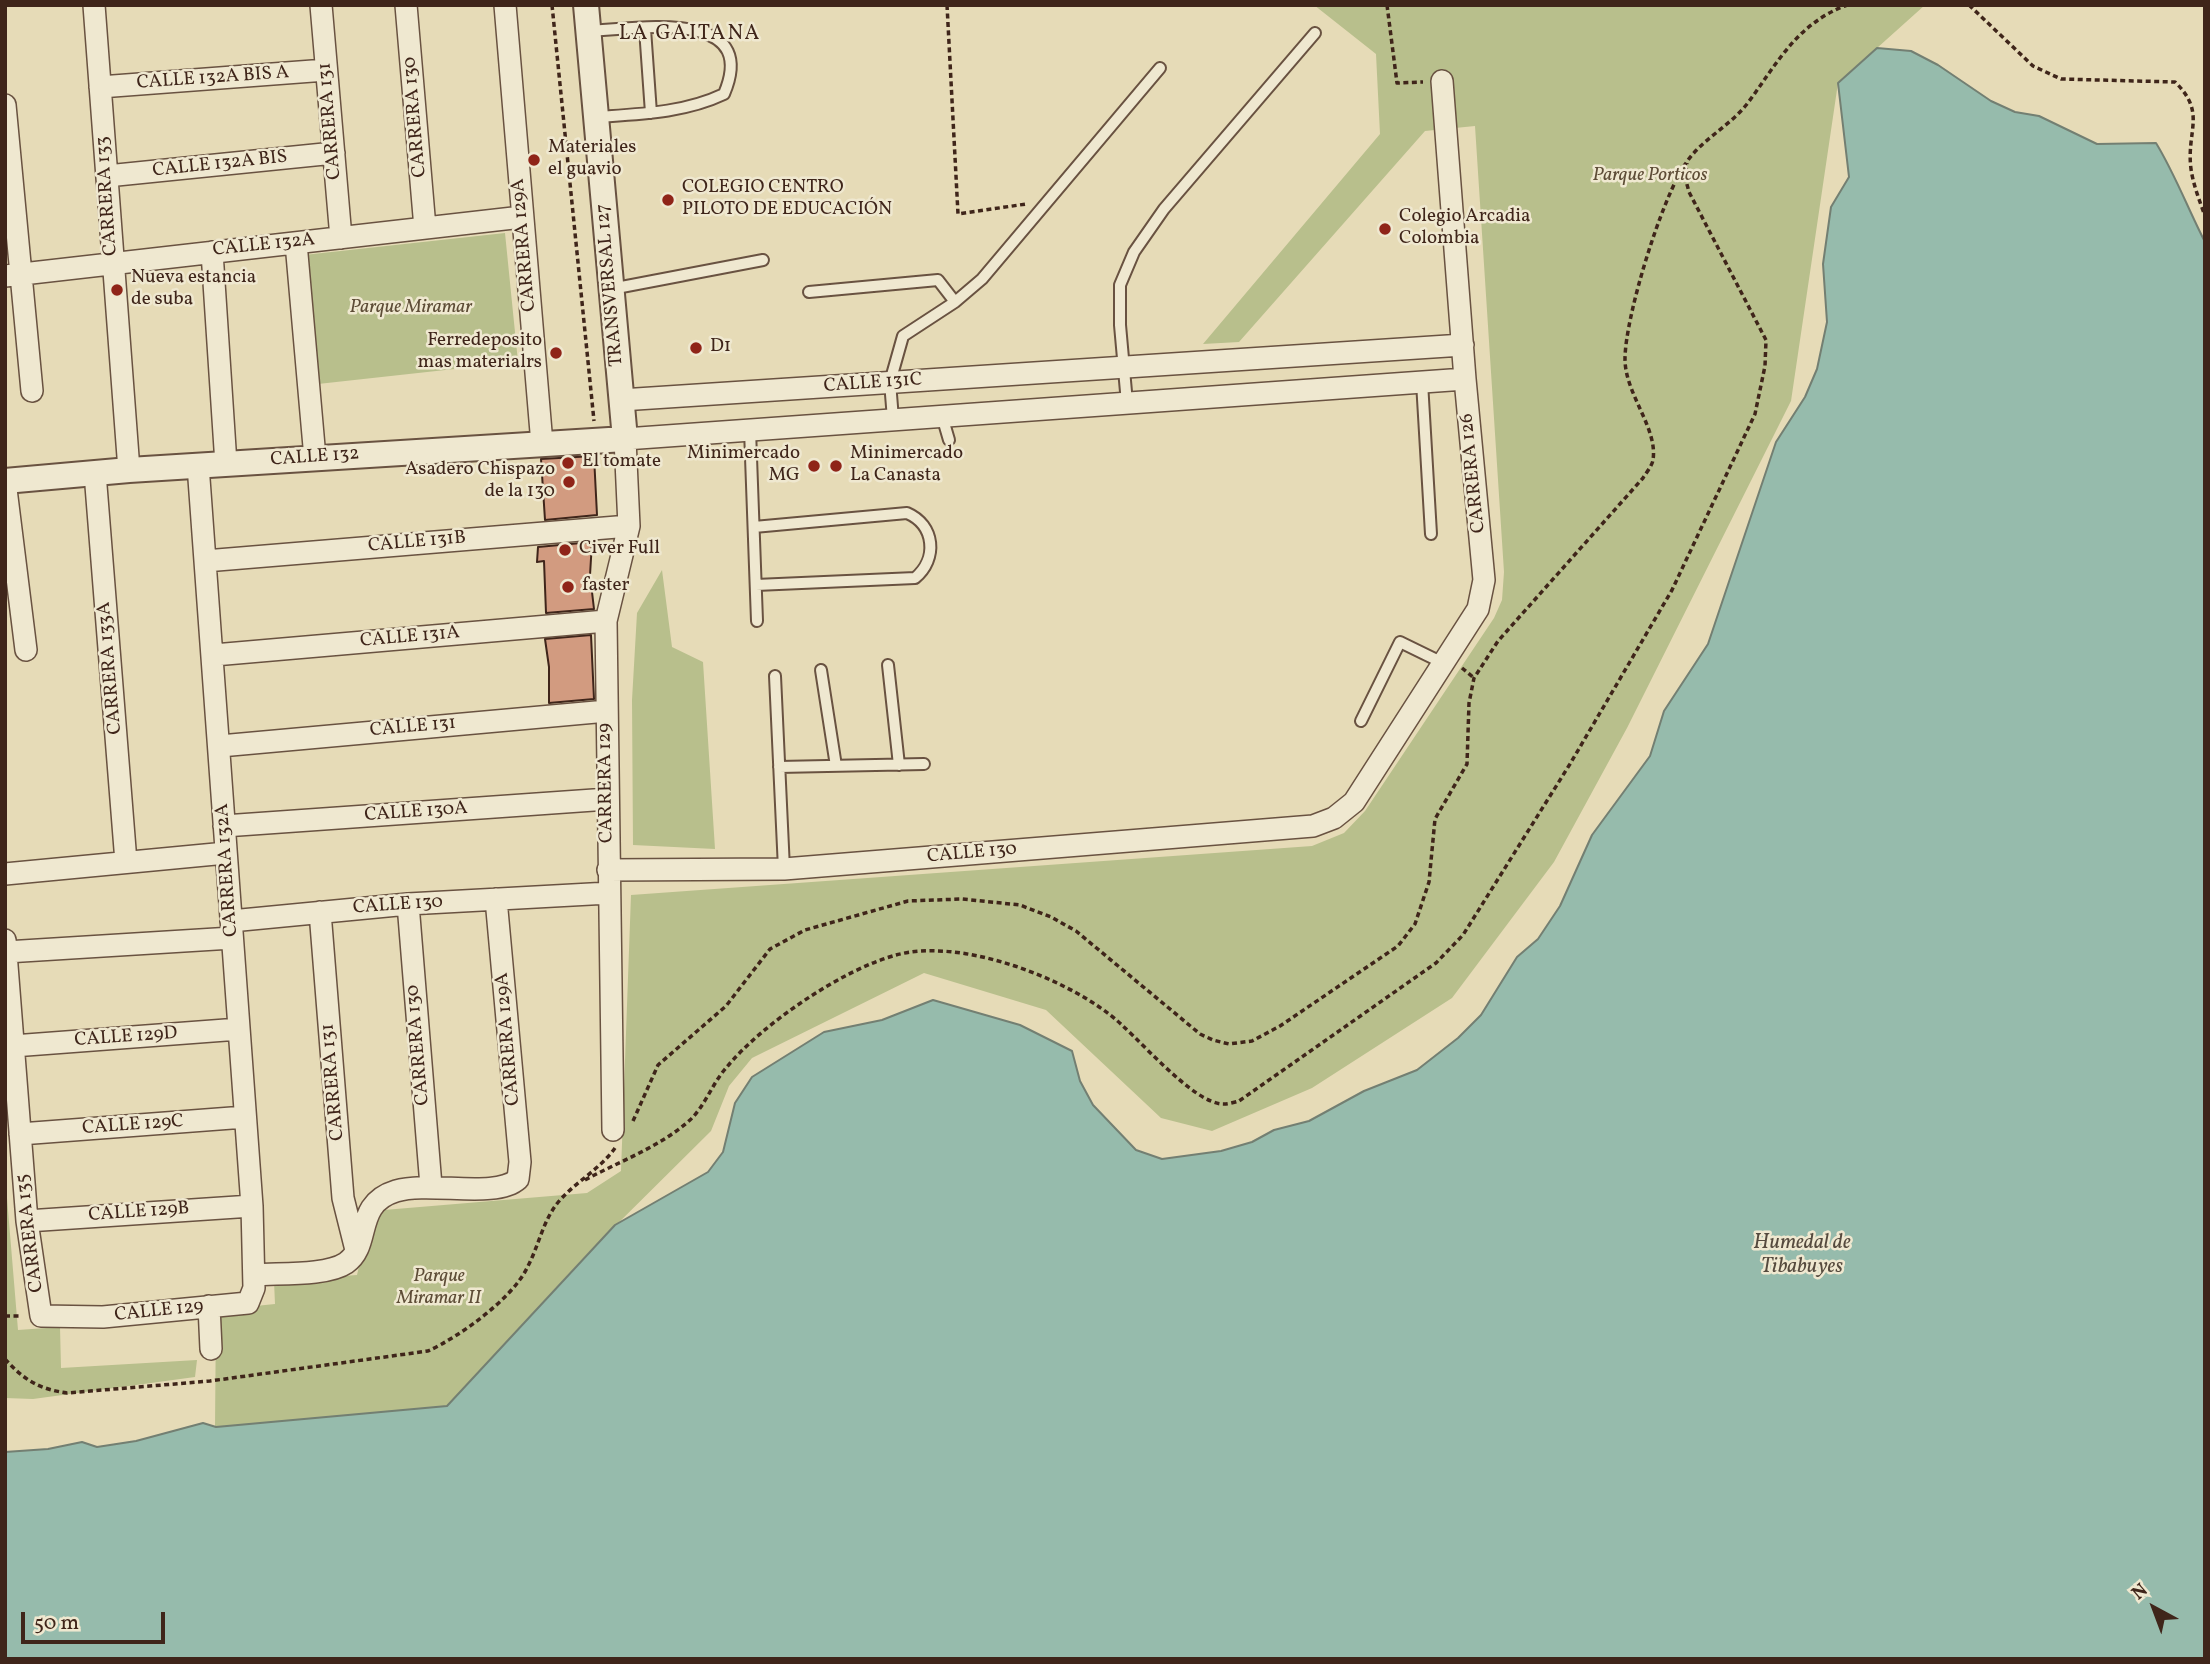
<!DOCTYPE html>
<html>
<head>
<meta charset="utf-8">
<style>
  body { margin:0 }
  #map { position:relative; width:2210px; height:1664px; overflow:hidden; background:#e6dbb7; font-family:Vollkorn,serif }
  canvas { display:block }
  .frame { position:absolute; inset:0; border:7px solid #3f251a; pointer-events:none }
  .north { position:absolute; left:2119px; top:1573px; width:70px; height:70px; -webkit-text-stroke:5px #efe8d0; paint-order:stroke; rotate:319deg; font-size:19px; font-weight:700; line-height:28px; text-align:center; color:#3f251a }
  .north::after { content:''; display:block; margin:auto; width:24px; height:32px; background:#3f251a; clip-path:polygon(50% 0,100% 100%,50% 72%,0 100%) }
  .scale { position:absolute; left:21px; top:1612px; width:144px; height:32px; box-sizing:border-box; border:4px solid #3f251a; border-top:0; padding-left:9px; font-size:21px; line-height:24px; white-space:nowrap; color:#3f251a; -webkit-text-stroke:5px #efe8d0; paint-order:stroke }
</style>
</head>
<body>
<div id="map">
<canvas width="2210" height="1664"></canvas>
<div class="frame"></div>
<div class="north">N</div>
<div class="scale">50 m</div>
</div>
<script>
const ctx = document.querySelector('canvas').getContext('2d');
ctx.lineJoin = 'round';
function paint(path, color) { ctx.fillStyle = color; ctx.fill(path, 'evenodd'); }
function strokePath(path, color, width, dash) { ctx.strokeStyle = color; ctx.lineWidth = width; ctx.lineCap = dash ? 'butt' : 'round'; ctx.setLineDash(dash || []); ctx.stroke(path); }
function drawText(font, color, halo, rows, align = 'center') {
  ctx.font = font + ' Vollkorn,serif'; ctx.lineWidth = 5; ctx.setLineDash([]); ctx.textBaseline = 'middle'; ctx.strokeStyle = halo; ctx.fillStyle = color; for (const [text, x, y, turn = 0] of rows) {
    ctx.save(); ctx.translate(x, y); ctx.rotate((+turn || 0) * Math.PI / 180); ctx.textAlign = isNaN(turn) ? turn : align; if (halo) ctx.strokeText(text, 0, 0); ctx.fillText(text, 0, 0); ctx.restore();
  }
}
paint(new Path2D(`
  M 1314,5 L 1925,5 L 1838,83 L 1791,401 L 1627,728 L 1554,862 L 1452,998 L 1312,1088 L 1212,1131 L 1161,1118 L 1046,1010 L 924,973 L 752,1058 L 729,1086 L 711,1131 L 588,1253 L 447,1406 L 215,1427 L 216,1310 L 275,1304 L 274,1281 L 357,1275 L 372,1211 L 587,1193 L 621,1171 L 631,895 L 1312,846 L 1344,833 L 1365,811 L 1494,618 L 1502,600 L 1504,572 L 1475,126 L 1425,131 L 1239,342 L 1203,344 L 1380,134 L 1376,54 Z
  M 505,233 L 518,362 L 318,384 L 304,255 Z
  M 662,570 L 672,647 L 703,662 L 715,849 L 633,845 L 632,700 L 637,613 Z
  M 5,1174 L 18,1330 L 60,1327 L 61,1368 L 197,1360 L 195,1377 L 33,1399 L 5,1398 Z`), '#b8bf8c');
const water = new Path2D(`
  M 1877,48 L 1911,51 L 1938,65 L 1991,101 L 2015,112 L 2039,116 L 2097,144 L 2156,143 C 2175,174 2188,209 2205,242 L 2205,1659 L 5,1659 L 5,1452 L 48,1449 L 82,1442 L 97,1447 L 136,1441 L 203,1423 L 216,1427 L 447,1406 L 615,1225 L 708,1172 L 723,1152 L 735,1103 L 752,1077 L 824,1032 L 882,1020 L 933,1000 L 1020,1025 L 1072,1051 L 1080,1081 L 1093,1105 L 1136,1150 L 1162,1159 L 1221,1151 L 1252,1142 L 1274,1130 L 1309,1121 L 1364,1091 L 1417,1070 L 1458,1038 L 1481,1015 L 1517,957 L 1538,939 L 1560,906 L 1592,835 L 1650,756 L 1664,711 L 1708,644 L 1776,442 L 1805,397 L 1817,369 L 1827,322 L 1823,264 L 1831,207 L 1849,177 L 1838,83 Z`);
paint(water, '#96bbac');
strokePath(water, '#737f72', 2);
const building = new Path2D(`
  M 594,456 L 597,515 L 545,520 L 541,459 Z
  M 592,542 L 590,575 L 594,609 L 546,613 L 544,561 L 537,562 L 538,547 Z
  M 591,635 L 594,699 L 549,703 L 549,667 L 545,639 Z`);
paint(building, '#d29b80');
strokePath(building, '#3f251a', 2);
const service = new Path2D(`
  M 645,29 L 651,113
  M 588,31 C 637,29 761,7 724,94 C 684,113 640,114 596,117
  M 611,289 L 763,260
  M 809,292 L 938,280 L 955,302
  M 1422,382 L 1431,534
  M 1127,403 L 1120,325 L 1120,285 L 1134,252 L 1164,209 L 1315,33
  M 942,416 L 949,440
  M 893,419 L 890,382 L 903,336 L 955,302 L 982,279 L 1160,68
  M 750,430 L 757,621
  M 754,527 L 907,513 C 935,525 938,559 915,578 L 756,585
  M 888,665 L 899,765
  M 821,670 L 836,766
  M 775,676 L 784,869
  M 1361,721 L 1400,642 L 1443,663
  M 779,767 L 924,764`);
const minor = new Path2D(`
  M 94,5 L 129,470
  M 321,5 L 341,238
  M 406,5 L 425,228
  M 505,5 L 542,444
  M 100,87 L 326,70
  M 5,105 L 32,391
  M 107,176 L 334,153
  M 296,243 L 315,458
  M 212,252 L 226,464
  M 5,276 L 522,217
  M 621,400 L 1463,345
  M 95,473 L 126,862
  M 5,481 L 26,650
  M 205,561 L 629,526
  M 214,655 L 606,621
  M 220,746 L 607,711
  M 224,826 L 608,799
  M 608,870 L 784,869 L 1313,826 L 1334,818 L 1354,802 L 1478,609 L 1484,580 L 1465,379 L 1442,81
  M 5,874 L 226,853
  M 408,904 L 431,1186
  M 320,912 L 343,1198 L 356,1250
  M 231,921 L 408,904 L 609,893
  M 5,940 L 27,1221 L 41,1316 L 103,1317 L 248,1303 L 254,1288 L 252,1206 L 198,465
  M 6,952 L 232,938
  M 13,1046 L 239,1029
  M 613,1130 L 606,621 L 629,526 L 625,439 L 1465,379
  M 20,1134 L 245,1117
  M 27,1221 L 252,1206
  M 255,1275 C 278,1273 327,1276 346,1263 C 372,1245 353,1204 396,1191 C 430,1181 496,1199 518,1179 L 520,1162 L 496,899
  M 209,1306 L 211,1349`);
const tertiary = new Path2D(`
  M 5,481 L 129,470 L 625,439 L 586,5`);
strokePath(service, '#695241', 14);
strokePath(minor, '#695241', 24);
strokePath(tertiary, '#695241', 28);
strokePath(new Path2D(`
  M 552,5 L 594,421
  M 947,5 L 958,214 L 1026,204
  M 1387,5 L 1397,83 L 1423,82
  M 1969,5 L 2033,66 L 2061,79 L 2175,82 C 2207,113 2186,131 2191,169 C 2193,184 2200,202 2205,216
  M 1462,668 L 1474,678
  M 633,1121 L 658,1065 L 726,1006 L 770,949 L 805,930 L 908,901 L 962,899 L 1020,905 L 1051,917 L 1076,931 L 1200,1034 L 1213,1040 L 1229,1044 L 1252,1041 L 1280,1026 L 1398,946 L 1415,924 L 1429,882 L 1435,819 L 1467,764 L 1469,703 L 1474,678 L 1498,641 L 1643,478 C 1646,473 1652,466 1653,460 C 1658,428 1625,394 1625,359 C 1625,317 1662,197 1686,163 C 1701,140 1730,126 1747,104 C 1777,64 1796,24 1847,5
  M 585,1180 C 620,1161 660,1147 690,1120 C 705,1106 712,1084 726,1068 C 761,1025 841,970 896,955 C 959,938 1058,975 1109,1014 C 1135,1033 1193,1105 1224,1104 C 1229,1104 1235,1102 1239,1101 L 1436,963 L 1463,935 L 1570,764 L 1672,590 L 1755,414 L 1765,366 L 1766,340 L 1689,192 L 1685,177 L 1687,163
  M 5,1316 L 21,1316
  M 5,1359 C 24,1380 39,1389 67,1393 L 210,1381 L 428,1351 C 459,1337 512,1299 527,1268 C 539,1246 543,1219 560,1200 C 577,1181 600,1169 615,1148`), '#3f251a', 3.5, [5, 3.5]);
strokePath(service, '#efe8d0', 10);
strokePath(minor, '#efe8d0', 21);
strokePath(tertiary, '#efe8d0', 24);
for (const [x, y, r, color] of [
  [534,160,7,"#8f2418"],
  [668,200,7,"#8f2418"],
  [1385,229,7,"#8f2418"],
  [117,290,7,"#8f2418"],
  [696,348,7,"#8f2418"],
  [556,353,7,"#8f2418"],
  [568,463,7,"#8f2418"],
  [814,466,7,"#8f2418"],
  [836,466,7,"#8f2418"],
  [569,482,7,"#8f2418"],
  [565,550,7,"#8f2418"],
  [568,587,7,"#8f2418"]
]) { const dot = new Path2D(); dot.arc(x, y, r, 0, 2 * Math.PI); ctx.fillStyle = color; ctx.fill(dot); strokePath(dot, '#efe8d0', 2.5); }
drawText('19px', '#3f251a', '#efe8d0', [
  ["CALLE 132A BIS A",213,79,-4],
  ["CARRERA 130",416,117,-95],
  ["CARRERA 131",331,121,-95],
  ["CALLE 132A BIS",220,165,-6],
  ["CARRERA 133",108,196,-94],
  ["CARRERA 129A",525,245,-95],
  ["CALLE 132A",264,246,-6],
  ["TRANSVERSAL 127",611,285,-95],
  ["CALLE 131C",873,384,-4],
  ["CALLE 132",315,458,-4],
  ["CARRERA 126",1474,473,-96],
  ["CALLE 131B",417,543,-5],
  ["CALLE 131A",410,638,-5],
  ["CARRERA 133A",111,668,-95],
  ["CALLE 131",413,728,-5],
  ["CARRERA 129",607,783,-91],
  ["CALLE 130A",416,813,-4],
  ["CALLE 130",972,854,-5],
  ["CARRERA 132A",228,870,-94],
  ["CALLE 130",398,906,-4],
  ["CALLE 129D",126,1038,-4],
  ["CARRERA 129A",509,1039,-95],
  ["CARRERA 130",419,1045,-95],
  ["CARRERA 131",334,1082,-95],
  ["CALLE 129C",133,1126,-4],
  ["CALLE 129B",139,1213,-4],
  ["CARRERA 135",31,1233,-97],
  ["CALLE 129",159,1312,-6]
]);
drawText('19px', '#3f251a', '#efe8d0', [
  ["Materiales",548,149],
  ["el guavio",548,171],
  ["COLEGIO CENTRO",682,189],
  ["PILOTO DE EDUCACIÓN",682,211],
  ["Colegio Arcadia",1399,218],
  ["Colombia",1399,240],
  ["Nueva estancia",131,279],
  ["de suba",131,301],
  ["Ferredeposito",542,342,"right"],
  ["mas materialrs",542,364,"right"],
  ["D1",710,348],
  ["Minimercado",800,455,"right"],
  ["MG",800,477,"right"],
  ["Minimercado",850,455],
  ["La Canasta",850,477],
  ["El tomate",582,463],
  ["Asadero Chispazo",555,471,"right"],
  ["de la 130",555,493,"right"],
  ["Civer Full",579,550],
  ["faster",582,587]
], 'left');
drawText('italic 19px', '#5d4c36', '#efe8d0', [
  ["Parque Porticos",1650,177],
  ["Parque Miramar",411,309],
  ["Parque",439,1278],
  ["Miramar II",439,1300]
]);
ctx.letterSpacing = '2px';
drawText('21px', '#3f251a', '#efe8d0', [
  ["LA GAITANA",690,35]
]);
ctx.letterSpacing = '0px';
drawText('italic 21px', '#554a3e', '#efe8d0', [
  ["Humedal de",1802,1244],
  ["Tibabuyes",1802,1268]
]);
</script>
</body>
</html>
